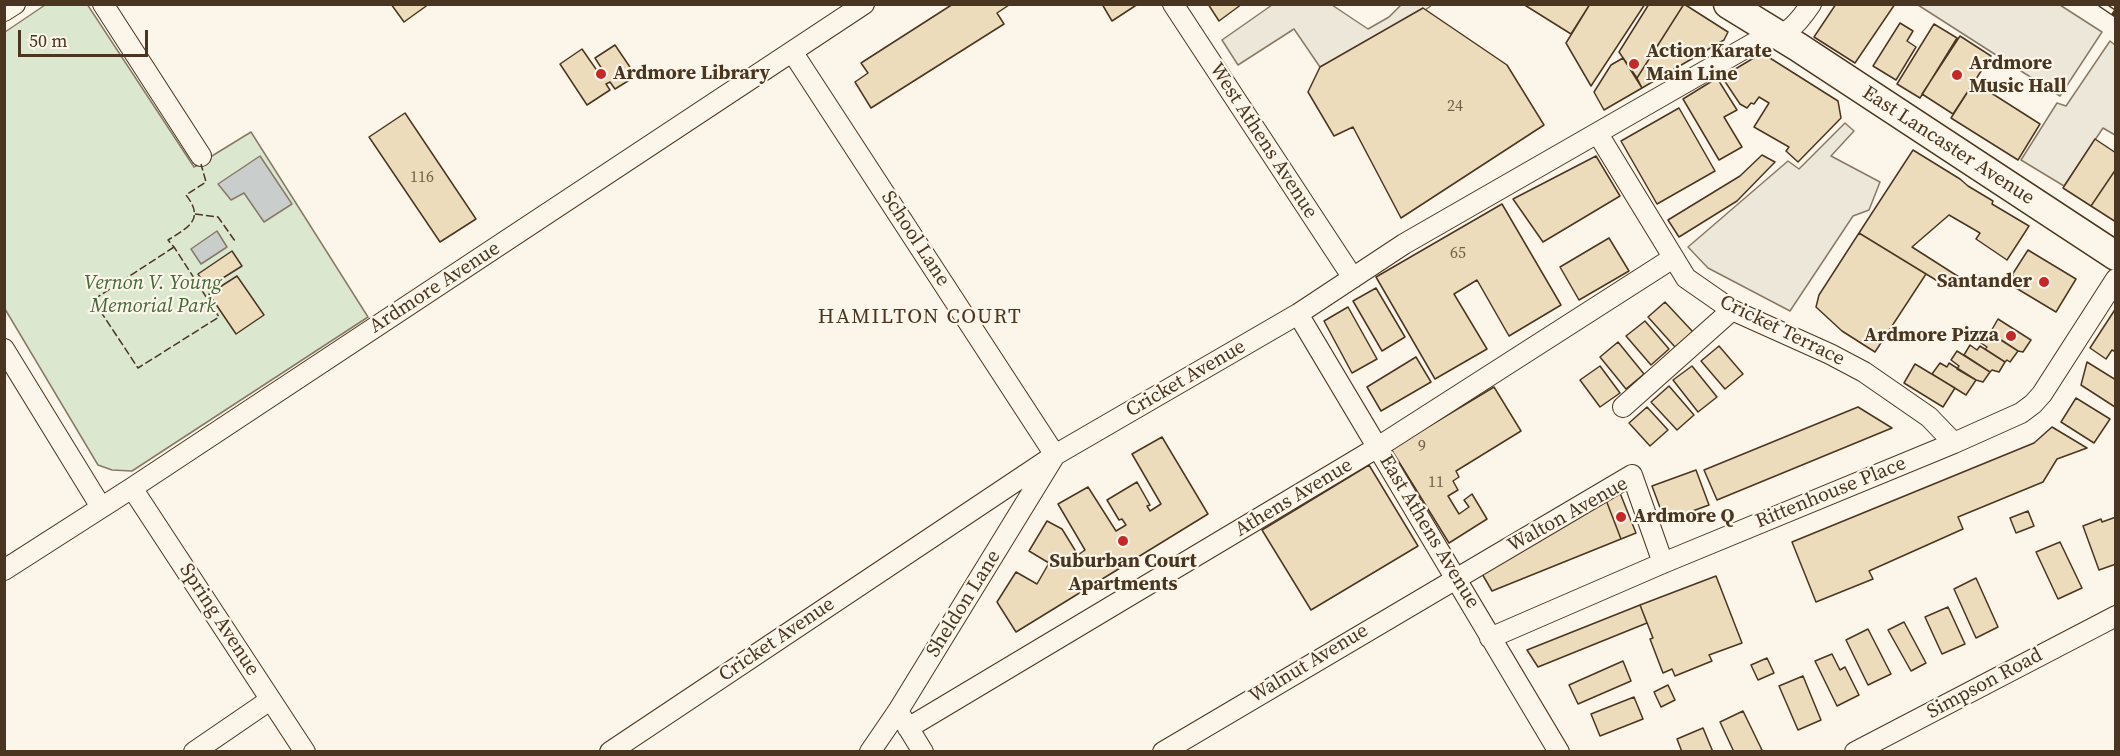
<!DOCTYPE html>
<html>
<head>
<meta charset="utf-8">
<style>
  body { margin:0 }
  #map { position:relative; width:2120px; height:756px; overflow:hidden; background:#fbf6e9; font-family:"Source Serif 4",serif }
  canvas { display:block }
  .frame { position:absolute; inset:0; border:6px solid #4a3520; pointer-events:none }
  .scale { position:absolute; left:18px; top:30px; width:130px; height:27px; box-sizing:border-box; border:3px solid #4a3520; border-top:0; padding-left:8px; font-size:18px; line-height:21px; white-space:nowrap; color:#4a3520; -webkit-text-stroke:4px #fbf6e9; paint-order:stroke }
</style>
</head>
<body>
<div id="map">
<canvas width="2120" height="756"></canvas>
<div class="frame"></div>
<div class="scale">50 m</div>
</div>
<script>
const ctx = document.querySelector('canvas').getContext('2d');
ctx.lineJoin = 'round';
function paint(path, color) { ctx.fillStyle = color; ctx.fill(path, 'evenodd'); }
function strokePath(path, color, width, dash) { ctx.strokeStyle = color; ctx.lineWidth = width; ctx.lineCap = dash ? 'butt' : 'round'; ctx.setLineDash(dash || []); ctx.stroke(path); }
function drawText(font, color, halo, rows, align = 'center') {
  ctx.font = font + ' "Source Serif 4",serif'; ctx.lineWidth = 4.5; ctx.setLineDash([]); ctx.textBaseline = 'middle'; ctx.strokeStyle = halo; ctx.fillStyle = color; for (const [text, x, y, turn = 0] of rows) {
    ctx.save(); ctx.translate(x, y); ctx.rotate((+turn || 0) * Math.PI / 180); ctx.textAlign = isNaN(turn) ? turn : align; if (halo) ctx.strokeText(text, 0, 0); ctx.fillText(text, 0, 0); ctx.restore();
  }
}
const green = new Path2D(`
  M 87,4 L 194,167 L 251,132 L 368,317 L 132,471 L 112,470 L 98,465 L 5,309 L 5,32 L 45,5 Z`);
paint(green, '#dce7d0');
strokePath(green, '#887966', 1.5);
const parking = new Path2D(`
  M 1272,5 L 1332,5 L 1368,29 L 1389,17 L 1401,5 L 1432,5 L 1405,25 L 1320,67 L 1294,29 L 1238,65 L 1222,40 Z
  M 1918,5 L 2060,5 L 2102,32 L 2060,96 Z
  M 2110,41 L 2115,45 L 2115,135 L 2103,128 L 2064,186 L 2021,160 L 2057,103 L 2066,106 Z
  M 1845,123 L 1854,131 L 1831,156 L 1880,182 L 1869,210 L 1853,216 L 1790,311 L 1708,268 L 1688,247 L 1788,161 L 1799,169 Z`);
paint(parking, '#ede7d9');
strokePath(parking, '#887966', 1.5);
const water = new Path2D(`
  M 260,156 L 292,204 L 264,222 L 244,193 L 231,200 L 218,184 Z
  M 217,231 L 227,247 L 201,264 L 191,249 Z`);
paint(water, '#c9cecd');
strokePath(water, '#887966', 1.5);
const building = new Path2D(`
  M 391,4 L 429,4 L 404,22 Z
  M 953,4 L 1009,5 L 997,13 L 1004,24 L 871,108 L 855,82 L 868,73 L 861,63 Z
  M 1102,4 L 1138,4 L 1112,21 Z
  M 1208,4 L 1242,4 L 1219,21 Z
  M 1523,4 L 1590,4 L 1571,34 Z
  M 1590,4 L 1645,4 L 1591,86 L 1566,43 Z
  M 1649,4 L 1684,4 L 1637,78 L 1619,52 Z
  M 1684,4 L 1728,32 L 1724,40 L 1642,88 L 1637,78 Z
  M 1836,4 L 1895,4 L 1855,63 L 1814,37 Z
  M 1423,8 L 1507,65 L 1544,125 L 1401,218 L 1353,127 L 1334,136 L 1308,92 L 1320,67 Z
  M 1900,23 L 1913,31 L 1907,41 L 1916,47 L 1896,80 L 1873,66 Z
  M 1934,24 L 1957,38 L 1920,98 L 1897,84 Z
  M 1960,36 L 1991,56 L 1953,114 L 1922,94 Z
  M 615,45 L 636,76 L 615,89 L 610,82 L 606,84 L 610,90 L 587,105 L 560,64 L 582,49 L 598,72 L 602,69 L 595,58 Z
  M 1762,53 L 1838,101 L 1841,118 L 1798,162 L 1786,151 L 1789,147 L 1754,127 L 1769,103 L 1759,97 L 1754,104 L 1751,103 L 1747,108 L 1740,104 L 1722,77 Z
  M 1623,58 L 1642,88 L 1604,110 L 1594,92 L 1611,65 Z
  M 1717,78 L 1737,110 L 1724,117 L 1742,147 L 1719,160 L 1683,99 Z
  M 1974,82 L 2040,124 L 2018,160 L 1951,118 Z
  M 1679,108 L 1715,171 L 1657,204 L 1621,141 Z
  M 405,113 L 476,219 L 440,242 L 369,137 Z
  M 2095,139 L 2116,153 L 2116,169 L 2091,206 L 2063,188 Z
  M 1913,150 L 1960,179 L 1968,186 L 1993,201 L 1992,204 L 2029,226 L 2007,260 L 1976,239 L 1980,233 L 1949,215 L 1912,247 L 1959,277 L 1949,288 L 1859,233 Z
  M 1762,155 L 1775,162 L 1737,201 L 1679,237 L 1668,220 L 1740,176 Z
  M 1596,156 L 1620,196 L 1543,242 L 1513,199 Z
  M 2116,169 L 2116,222 L 2091,206 Z
  M 1502,204 L 1561,305 L 1509,336 L 1477,280 L 1454,294 L 1487,349 L 1435,379 L 1376,277 Z
  M 1859,233 L 1926,274 L 1875,352 L 1842,331 L 1816,307 L 1819,295 Z
  M 1609,238 L 1629,271 L 1579,300 L 1560,267 Z
  M 2028,250 L 2076,279 L 2056,312 L 2011,285 L 2016,278 L 2012,275 Z
  M 232,251 L 242,266 L 207,288 L 198,274 Z
  M 237,276 L 264,315 L 236,334 L 209,294 Z
  M 1376,288 L 1405,337 L 1382,351 L 1353,301 Z
  M 1665,302 L 1693,332 L 1675,347 L 1648,317 Z
  M 1348,307 L 1377,359 L 1352,373 L 1324,321 Z
  M 2116,308 L 2116,352 L 2112,350 L 2106,359 L 2090,348 Z
  M 1998,319 L 2031,340 L 2023,352 L 2018,351 L 1990,333 Z
  M 1645,321 L 1669,349 L 1651,365 L 1626,336 Z
  M 1986,330 L 2018,351 L 2010,362 L 2007,360 L 2005,362 L 1985,349 L 1987,347 L 1978,341 Z
  M 1618,342 L 1644,374 L 1626,389 L 1600,357 Z
  M 1970,345 L 1977,350 L 1980,346 L 2005,362 L 1999,372 L 1992,370 L 1990,372 L 1964,355 Z
  M 1719,346 L 1743,374 L 1725,389 L 1701,361 Z
  M 1957,351 L 1990,372 L 1983,382 L 1976,380 L 1957,369 L 1959,366 L 1951,360 Z
  M 1416,357 L 1431,382 L 1381,411 L 1367,387 Z
  M 2087,362 L 2116,380 L 2115,407 L 2081,385 Z
  M 1940,363 L 1947,367 L 1949,363 L 1976,380 L 1966,395 L 1932,374 Z
  M 1915,364 L 1955,388 L 1943,407 L 1904,383 Z
  M 1600,366 L 1620,393 L 1600,407 L 1580,380 Z
  M 1692,366 L 1717,397 L 1698,412 L 1673,380 Z
  M 1669,386 L 1694,415 L 1677,430 L 1651,402 Z
  M 1494,387 L 1521,431 L 1456,471 L 1459,477 L 1453,481 L 1458,490 L 1448,496 L 1459,514 L 1469,507 L 1464,500 L 1472,494 L 1487,519 L 1449,543 L 1391,449 Z
  M 2076,398 L 2110,419 L 2094,443 L 2061,422 Z
  M 1647,407 L 1668,430 L 1650,446 L 1629,423 Z
  M 1858,407 L 1892,428 L 1717,500 L 1704,470 Z
  M 2052,427 L 2087,448 L 2057,459 L 2043,482 L 1958,517 L 1963,529 L 1869,571 L 1873,579 L 1816,602 L 1792,542 L 2034,443 Z
  M 1162,437 L 1208,514 L 1016,632 L 997,602 L 1016,572 L 1037,584 L 1049,563 L 1029,551 L 1047,521 L 1062,529 L 1078,555 L 1085,550 L 1058,504 L 1088,487 L 1116,531 L 1126,525 L 1122,519 L 1119,520 L 1107,500 L 1137,482 L 1150,505 L 1147,506 L 1150,511 L 1161,504 L 1132,454 Z
  M 1369,465 L 1418,546 L 1311,610 L 1262,530 Z
  M 1696,470 L 1709,505 L 1665,521 L 1652,486 Z
  M 1620,493 L 1636,533 L 1621,539 L 1606,500 Z
  M 1606,500 L 1621,539 L 1492,591 L 1481,572 Z
  M 2028,511 L 2034,526 L 2016,533 L 2010,518 Z
  M 2116,517 L 2116,564 L 2099,570 L 2083,526 L 2101,519 L 2102,522 Z
  M 2060,542 L 2082,588 L 2058,599 L 2036,552 Z
  M 1716,576 L 1742,643 L 1709,655 L 1712,661 L 1675,676 L 1672,669 L 1663,673 L 1650,639 L 1653,638 L 1640,605 Z
  M 1976,578 L 1998,627 L 1976,638 L 1954,589 Z
  M 1640,605 L 1647,623 L 1538,667 L 1527,650 Z
  M 1948,607 L 1965,644 L 1942,654 L 1925,617 Z
  M 1904,622 L 1926,663 L 1911,671 L 1888,630 Z
  M 1868,629 L 1891,674 L 1868,685 L 1846,640 Z
  M 1832,654 L 1840,670 L 1845,667 L 1859,695 L 1837,706 L 1815,661 Z
  M 1767,658 L 1774,673 L 1758,680 L 1751,665 Z
  M 1623,661 L 1631,681 L 1578,704 L 1569,685 Z
  M 1803,676 L 1821,720 L 1798,730 L 1779,686 Z
  M 1668,685 L 1675,700 L 1661,707 L 1654,692 Z
  M 1634,697 L 1643,719 L 1600,736 L 1591,714 Z
  M 1743,711 L 1762,750 L 1758,752 L 1734,752 L 1720,722 Z
  M 1703,728 L 1713,752 L 1682,752 L 1677,739 Z`);
paint(building, '#ecdcbc');
strokePath(building, '#4a3520', 1.5);
const minor = new Path2D(`
  M 103,4 L 201,156
  M 1173,4 L 1353,278
  M 4,11 L 15,4
  M 793,53 L 1055,455 L 898,711 L 870,752
  M 1598,134 L 1686,278 L 1732,310 L 1830,354 L 1864,372 L 1929,417 L 1954,443
  M 1298,314 L 1559,752
  M 4,349 L 101,507
  M 1623,407 L 1732,310
  M 132,488 L 305,752
  M 4,570 L 132,488 L 864,4
  M 1490,638 L 1663,563 L 1954,443 L 2021,413 L 2033,404 L 2042,394 L 2116,279
  M 901,716 L 923,752
  M 908,728 L 1378,447 L 1673,258
  M 194,752 L 270,700
  M 610,752 L 1055,455 L 1298,314 L 1404,244 L 1754,43 C 1785,36 1793,31 1811,4
  M 1163,752 L 1632,475 L 1663,563
  M 1855,752 L 2116,616`);
const highway = new Path2D(`
  M 1728,4 L 1798,47 L 2116,256`);
strokePath(minor, '#4a3520', 22);
strokePath(highway, '#4a3520', 31);
strokePath(minor, '#fbf6e9', 20);
strokePath(highway, '#fbf6e9', 28);
const rail = new Path2D(`
  M 2101,4 L 2116,14`);
strokePath(rail, '#4a3520', 7);
strokePath(rail, '#fbf6e9', 4.5, [14]);
strokePath(new Path2D(`
  M 195,214 L 218,217 L 235,241
  M 174,247 L 93,300 L 138,368 L 219,317 L 174,247 L 168,240 C 189,227 205,219 186,195 L 206,182 L 201,164`), '#4a3520', 1.5, [8, 3]);
for (const [x, y, r, color] of [
  [1634,64,6,"#c62828"],
  [601,74,6,"#c62828"],
  [1957,75,6,"#c62828"],
  [2044,282,6,"#c62828"],
  [2011,336,6,"#c62828"],
  [1621,517,6,"#c62828"],
  [1123,541,6,"#c62828"]
]) { const dot = new Path2D(); dot.arc(x, y, r, 0, 2 * Math.PI); ctx.fillStyle = color; ctx.fill(dot); strokePath(dot, '#fbf6e9', 2); }
drawText('16px', '#725f47', null, [
  ["24",1455,107],
  ["116",422,178],
  ["65",1458,254],
  ["9",1422,447],
  ["11",1436,483]
]);
drawText('bold 20px', '#4a3520', '#fbf6e9', [
  ["Action Karate",1646,52],
  ["Main Line",1646,75],
  ["Ardmore",1969,64],
  ["Music Hall",1969,87],
  ["Ardmore Library",613,74],
  ["Santander",2032,282,"right"],
  ["Ardmore Pizza",1999,336,"right"],
  ["Ardmore Q",1633,517],
  ["Suburban Court",1123,562,"center"],
  ["Apartments",1123,585,"center"]
], 'left');
drawText('20px', '#4a3520', '#fbf6e9', [
  ["West Athens Avenue",1263,141,57],
  ["East Lancaster Avenue",1948,146,33],
  ["School Lane",915,239,57],
  ["Ardmore Avenue",435,288,-33],
  ["Cricket Terrace",1782,331,26],
  ["Cricket Avenue",1186,379,-30],
  ["Rittenhouse Place",1831,493,-22],
  ["Athens Avenue",1294,498,-31],
  ["Walton Avenue",1568,515,-29],
  ["East Athens Avenue",1429,532,59],
  ["Sheldon Lane",964,604,-58],
  ["Spring Avenue",219,620,57],
  ["Cricket Avenue",777,640,-34],
  ["Walnut Avenue",1309,664,-31],
  ["Simpson Road",1985,684,-28]
]);
drawText('italic 20px', '#436837', '#fbf6e9', [
  ["Vernon V. Young",153,284],
  ["Memorial Park",153,307]
]);
ctx.letterSpacing = '1.5px';
drawText('21px', '#4a3520', '#fbf6e9', [
  ["HAMILTON COURT",920,318]
]);
ctx.letterSpacing = '0px';
</script>
</body>
</html>
